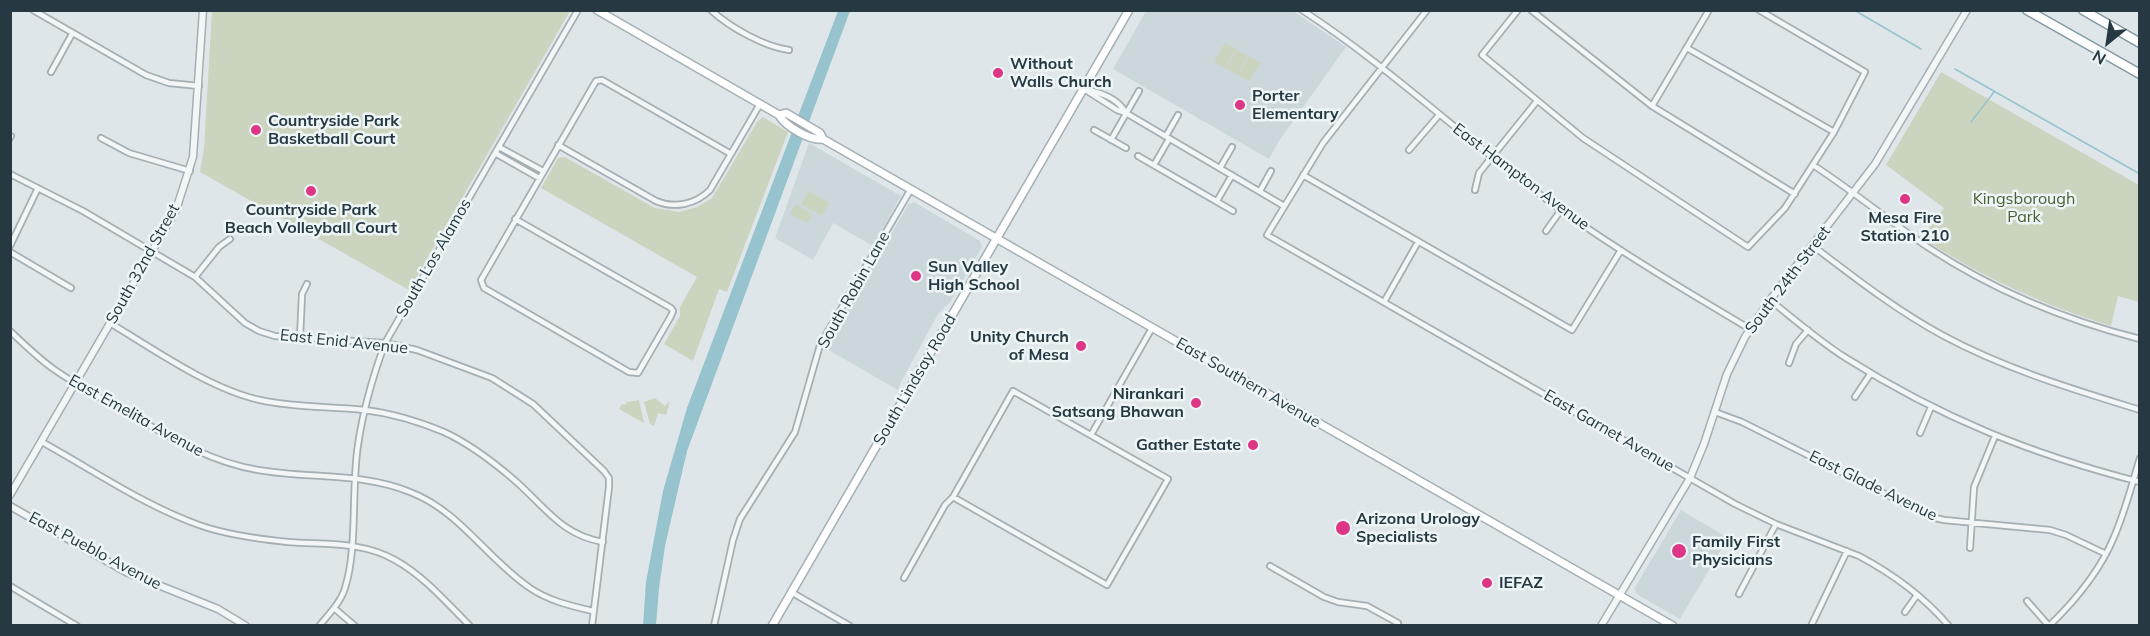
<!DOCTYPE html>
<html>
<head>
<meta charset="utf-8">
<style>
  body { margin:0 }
  #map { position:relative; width:2150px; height:636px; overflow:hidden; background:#dfe6ea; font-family:Mulish,sans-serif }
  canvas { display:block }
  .frame { position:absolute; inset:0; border:12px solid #263942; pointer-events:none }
  .north { position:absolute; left:2078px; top:12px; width:60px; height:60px; -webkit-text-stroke:4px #eef5f7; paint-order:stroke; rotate:210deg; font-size:16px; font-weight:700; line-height:24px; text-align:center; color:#263942 }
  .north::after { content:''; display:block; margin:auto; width:21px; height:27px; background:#263942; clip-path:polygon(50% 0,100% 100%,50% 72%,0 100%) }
</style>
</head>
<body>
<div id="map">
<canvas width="2150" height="636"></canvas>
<div class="frame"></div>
<div class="north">N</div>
</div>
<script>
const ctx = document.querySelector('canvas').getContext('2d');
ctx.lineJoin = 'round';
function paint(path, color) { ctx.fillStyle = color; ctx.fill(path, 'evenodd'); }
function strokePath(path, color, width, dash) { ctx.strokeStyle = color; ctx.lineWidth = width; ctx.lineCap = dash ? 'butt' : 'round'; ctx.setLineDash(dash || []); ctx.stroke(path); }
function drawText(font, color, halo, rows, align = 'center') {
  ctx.font = font + ' Mulish,sans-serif'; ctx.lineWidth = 5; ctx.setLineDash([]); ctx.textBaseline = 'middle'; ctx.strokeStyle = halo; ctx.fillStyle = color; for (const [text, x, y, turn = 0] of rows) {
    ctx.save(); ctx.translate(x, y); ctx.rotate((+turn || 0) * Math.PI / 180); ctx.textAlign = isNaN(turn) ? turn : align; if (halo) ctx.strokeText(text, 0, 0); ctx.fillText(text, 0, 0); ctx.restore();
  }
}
paint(new Path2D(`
  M 1146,11 L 1293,11 L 1346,47 L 1279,141 L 1269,159 L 1113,69 Z
  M 809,143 L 901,196 L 873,246 L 833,223 L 813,260 L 775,238 Z
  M 914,202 L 977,239 L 980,241 L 982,247 L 950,302 L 938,314 L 901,382 L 898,390 L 825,348 L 908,205 Z
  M 1681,510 L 1728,538 L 1680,619 L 1638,595 L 1634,589 Z`), '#ccd7dc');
paint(new Path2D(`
  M 212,11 L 570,10 L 570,11 L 409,290 L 200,172 L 204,148 Z
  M 1225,43 L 1236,49 L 1225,68 L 1214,62 Z
  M 1237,50 L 1248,56 L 1237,75 L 1226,68 Z
  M 1249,56 L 1260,63 L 1249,81 L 1238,75 Z
  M 1941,72 L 2139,185 L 2139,302 L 2118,296 L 2111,326 C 2044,305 1981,277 1922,238 L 1944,208 L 1886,165 Z
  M 763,117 L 788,132 L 727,292 L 719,289 L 693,361 L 664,344 L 680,316 L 680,307 L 697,277 L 541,188 L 558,158 L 565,157 L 655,208 L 679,212 L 697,207 L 712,198 L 757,122 Z
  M 809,191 L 829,203 L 822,216 L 801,204 Z
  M 796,204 L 812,214 L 807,223 L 790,214 Z
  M 655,398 L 665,406 L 670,401 L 666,415 L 658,413 L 654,426 L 650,424 L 644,402 Z
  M 639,400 L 644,423 L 619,409 L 622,404 L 625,405 L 627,402 Z`), '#cbd4bf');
paint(new Path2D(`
  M 838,11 L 850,11 L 687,451 L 665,546 L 659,588 L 656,625 L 643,626 L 646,582 L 663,491 L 687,408 Z`), '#96c3cd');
strokePath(new Path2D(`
  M 1854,10 L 1921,49
  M 1955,69 L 2140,174
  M 1971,122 L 1994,92`), '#96c3cd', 1.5);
const minor = new Path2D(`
  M 33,10 L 146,75 L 169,83 L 199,86
  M 711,10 C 729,27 765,47 789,50
  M 1302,10 C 1394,70 1473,147 1561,210 C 1622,253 1686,291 1750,329
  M 1427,10 L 1323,143 L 1267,235 L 1735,504 L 1776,524 L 1859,556 C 1893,574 1924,597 1949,626
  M 1518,10 L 1482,55 L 1583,138 L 1748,247 L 1785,208 L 1834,132 L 1865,72 L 1759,10
  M 1531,10 L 1652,106 L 1795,194
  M 1687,48 L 1834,132
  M 51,72 L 72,34
  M 1084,89 L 1117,110 L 1126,113 L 1284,206
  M 1089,90 C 1104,94 1118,99 1126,113
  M 1652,106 L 1709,10
  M 1094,130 L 1126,148
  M 1166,136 L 1178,115
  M 10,138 L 11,136
  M 101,138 L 129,153 L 190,171
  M 1111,140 L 1139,91
  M 558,145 L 656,201 C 675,209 696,204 710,190 L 760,104
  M 499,147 L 543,171
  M 1409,150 L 1439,115
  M 495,153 L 539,178
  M 1138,156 L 1233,211
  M 1154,165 L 1169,139
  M 1813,165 C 1853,191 1889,221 1929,248 C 1993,290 2065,320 2140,339
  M 1220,168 L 1232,147
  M 10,174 L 83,211 L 195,277 L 245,323 L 259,331 L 275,336 L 385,343 L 417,350 L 492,378 L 533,404 L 604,471 L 609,478 L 609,487 L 592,626
  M 1303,175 L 1572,330 L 1621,250
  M 1475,190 L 1479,173 L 1537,101
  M 1260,191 L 1271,171
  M 1217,201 L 1232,175
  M 515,219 L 671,308 L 673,311 L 671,316 L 638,373 L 629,372 L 484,288 L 481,280 L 596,81 L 602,80 L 731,154
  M 1546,231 L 1561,210
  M 10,246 L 38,188
  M 1813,246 C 1855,278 1896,310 1942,335 C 2005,369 2072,389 2140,410
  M 10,252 L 71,288
  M 195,277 L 219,247 L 230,239
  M 1770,300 C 1795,320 1819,341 1846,358 C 1941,418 2031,454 2140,482
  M 1384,302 L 1418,242
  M 110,323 C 155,350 210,389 260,400 C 295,408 330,406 364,410 C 390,413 420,422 444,432 C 468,443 492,461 512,478 C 543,504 560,535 603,542
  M 10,331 C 25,345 39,359 55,370 C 79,387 105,400 130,414 C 171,438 210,462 258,470 C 309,479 360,472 410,492 C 460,511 487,559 530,588 C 549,601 571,606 593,611
  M 300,338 L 302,294 L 307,284
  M 1789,363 L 1796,344 L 1808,330
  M 1013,391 L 1168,479 L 1107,585 L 953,497 Z
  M 1855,397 L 1871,373
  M 1715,412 L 1742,422 L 1931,517 L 1944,520 L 2050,530 L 2066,535 L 2106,554
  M 1920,433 L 1931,407
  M 1091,435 L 1152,328
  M 42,442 C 93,470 143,505 199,525 C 227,535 258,539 288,542 C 324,545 362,541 395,560 C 424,576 447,603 470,626
  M 1970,548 L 1974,487 L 1995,436
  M 1270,566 L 1324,597 L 1338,602 L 1367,606 L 1398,623 L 1396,626
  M 904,578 L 945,505 L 953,497
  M 10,586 L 77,626
  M 791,592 L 850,626
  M 1739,594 L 1776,524
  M 2027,601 L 2049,626
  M 334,608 L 355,626
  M 1905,612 L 1917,595
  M 319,626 C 329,614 341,602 345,588 C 358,547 351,489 358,445 C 363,410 373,376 385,343 L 578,10
  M 714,626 L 733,540 L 740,519 L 795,432 L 820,345 L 911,189
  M 1811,626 L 1847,551
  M 2049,626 C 2076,600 2100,571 2114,537 C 2125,512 2132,484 2140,458`);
const tertiary = new Path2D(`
  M 10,495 L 176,210 L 193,157 L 203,10
  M 10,506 L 126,572 L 218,609 L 246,626
  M 1601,626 L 1690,478 L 1704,444 L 1727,374 L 1745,337 L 1770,300 L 1875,164 L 1967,10`);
const secondary = new Path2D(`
  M 597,10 L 779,115 C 785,126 810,141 823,139
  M 779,115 L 786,113 L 820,133 L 823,139 L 1673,626
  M 772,626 L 1129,10`);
const motorway = new Path2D(`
  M 2027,10 L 2140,74
  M 2083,10 L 2140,43`);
strokePath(minor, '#a4afb4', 8);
strokePath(tertiary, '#a4afb4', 9);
strokePath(secondary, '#a4afb4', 10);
strokePath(motorway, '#8499a2', 11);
strokePath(minor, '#f2f6f7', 4.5);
strokePath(tertiary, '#f2f6f7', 6);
strokePath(secondary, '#fff', 7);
strokePath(motorway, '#fff', 8);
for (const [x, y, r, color] of [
  [998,73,6,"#dc3685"],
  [1240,105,6,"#dc3685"],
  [256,130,6,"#dc3685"],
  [311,191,6,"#dc3685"],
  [1905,199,6,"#dc3685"],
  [916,276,6,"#dc3685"],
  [1081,346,6,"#dc3685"],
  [1196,403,6,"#dc3685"],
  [1253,445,6,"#dc3685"],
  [1343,528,8,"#dc3685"],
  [1679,551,8,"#dc3685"],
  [1487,583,6,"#dc3685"]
]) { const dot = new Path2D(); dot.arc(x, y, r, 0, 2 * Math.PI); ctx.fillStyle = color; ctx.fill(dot); strokePath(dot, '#eef5f7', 2); }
drawText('bold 16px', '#263942', '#eef5f7', [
  ["Without",1010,64],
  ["Walls Church",1010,82],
  ["Porter",1252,96],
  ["Elementary",1252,114],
  ["Countryside Park",268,121],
  ["Basketball Court",268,139],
  ["Countryside Park",311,210,"center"],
  ["Beach Volleyball Court",311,228,"center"],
  ["Mesa Fire",1905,218,"center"],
  ["Station 210",1905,236,"center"],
  ["Sun Valley",928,267],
  ["High School",928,285],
  ["Unity Church",1069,337,"right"],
  ["of Mesa",1069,355,"right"],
  ["Nirankari",1184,394,"right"],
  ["Satsang Bhawan",1184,412,"right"],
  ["Gather Estate",1241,445,"right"],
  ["Arizona Urology",1356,519],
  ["Specialists",1356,537],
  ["Family First",1692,542],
  ["Physicians",1692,560],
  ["IEFAZ",1499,583]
], 'left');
drawText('16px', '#263942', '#eef5f7', [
  ["East Hampton Avenue",1521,177,37],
  ["South Los Alamos",434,258,-60],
  ["South 32nd Street",143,264,-61],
  ["South 24th Street",1788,280,-53],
  ["South Robin Lane",854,290,-61],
  ["East Enid Avenue",344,342,6],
  ["South Lindsay Road",915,380,-60],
  ["East Southern Avenue",1248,383,30],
  ["East Emelita Avenue",136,416,29],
  ["East Garnet Avenue",1609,431,30],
  ["East Glade Avenue",1873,486,26],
  ["East Pueblo Avenue",95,551,28]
]);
drawText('16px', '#495f32', '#eef5f7', [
  ["Kingsborough",2024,199],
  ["Park",2024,217]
]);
</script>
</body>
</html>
